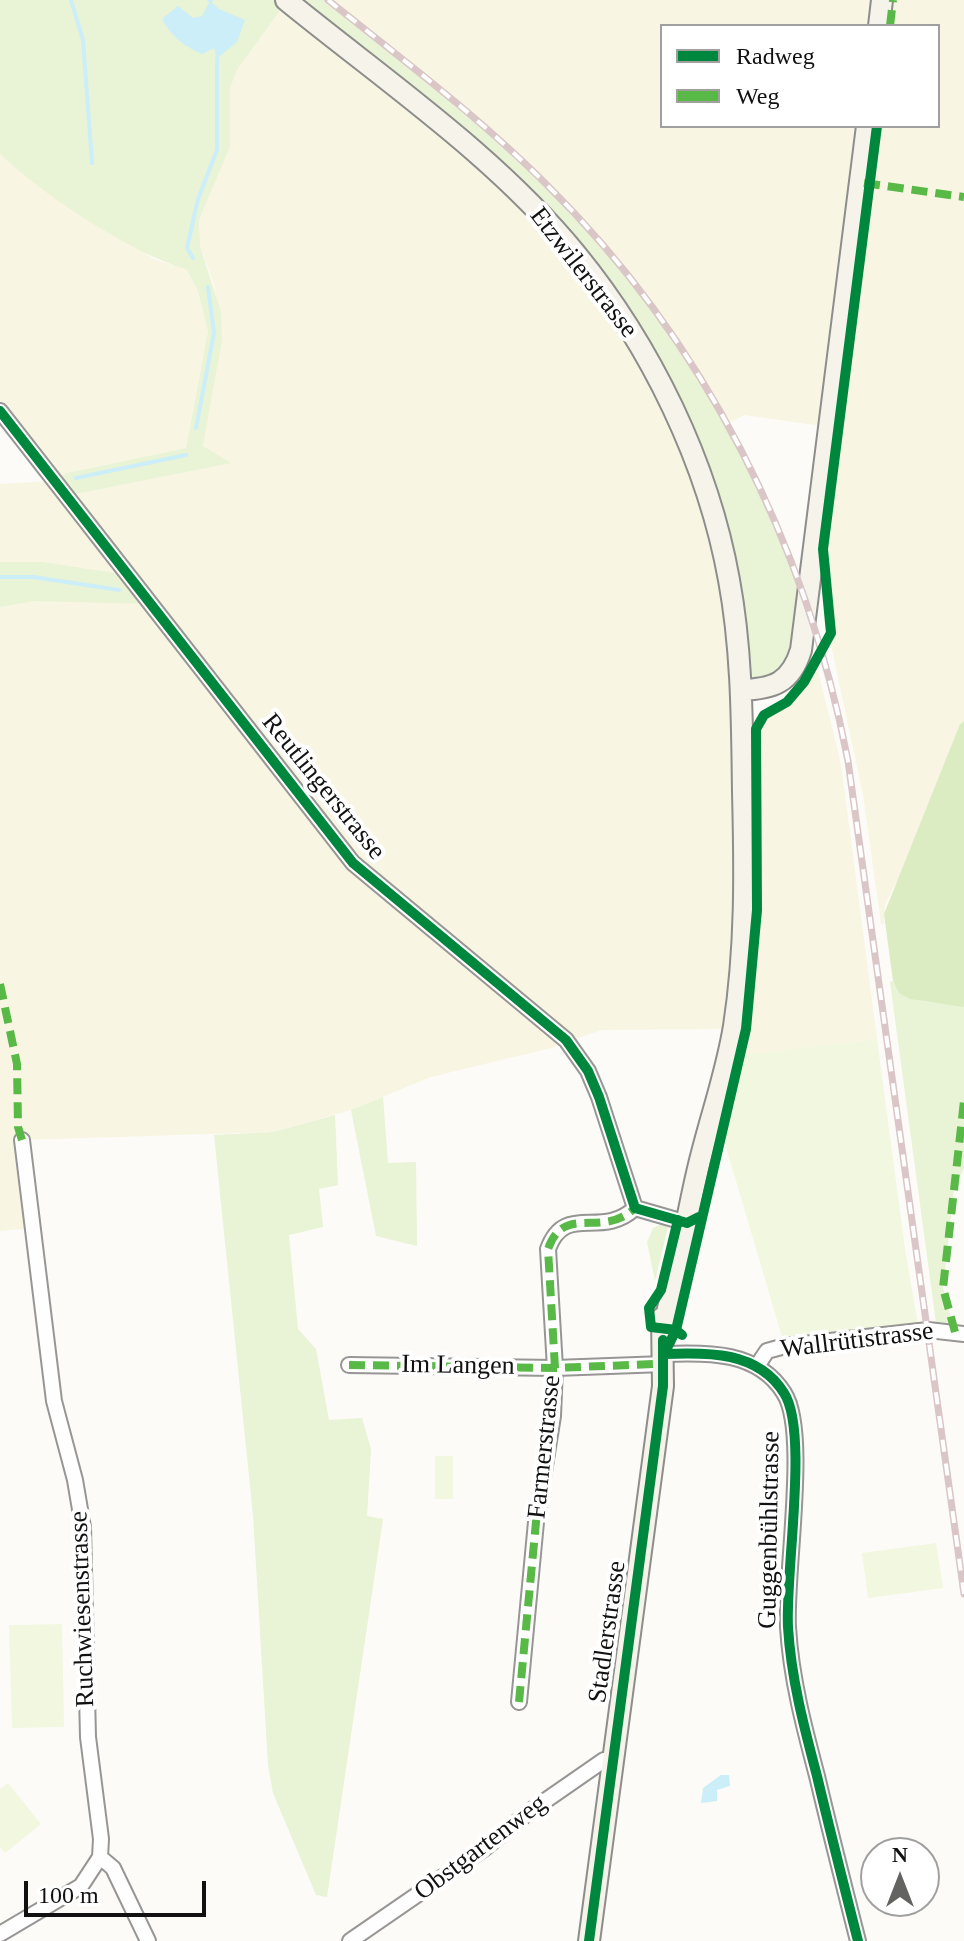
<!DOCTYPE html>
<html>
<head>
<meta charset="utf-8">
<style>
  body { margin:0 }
  #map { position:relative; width:964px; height:1941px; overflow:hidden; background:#fcfbf7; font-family:"Times New Roman",serif }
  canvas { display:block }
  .legend { position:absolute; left:660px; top:24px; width:280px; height:104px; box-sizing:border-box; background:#fff; border:2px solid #a0a0a0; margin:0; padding:10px 14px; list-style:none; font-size:24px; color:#111 }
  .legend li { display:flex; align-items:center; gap:16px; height:40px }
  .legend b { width:40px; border:2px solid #a0a0a0 }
  .north { position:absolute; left:860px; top:1837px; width:80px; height:80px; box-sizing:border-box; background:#fff; border:2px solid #a0a0a0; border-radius:50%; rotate:0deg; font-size:22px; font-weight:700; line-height:32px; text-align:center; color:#111 }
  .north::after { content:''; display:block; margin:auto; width:28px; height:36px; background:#636362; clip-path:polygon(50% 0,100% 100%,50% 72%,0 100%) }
  .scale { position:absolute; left:24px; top:1881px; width:182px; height:36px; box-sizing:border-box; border:4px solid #111; border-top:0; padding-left:10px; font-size:24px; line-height:28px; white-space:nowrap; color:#111; -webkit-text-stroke:6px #fff; paint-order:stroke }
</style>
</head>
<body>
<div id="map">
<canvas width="964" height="1941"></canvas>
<ul class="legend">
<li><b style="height:10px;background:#00873e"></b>Radweg</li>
<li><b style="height:10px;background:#58b947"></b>Weg</li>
</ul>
<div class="north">N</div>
<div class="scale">100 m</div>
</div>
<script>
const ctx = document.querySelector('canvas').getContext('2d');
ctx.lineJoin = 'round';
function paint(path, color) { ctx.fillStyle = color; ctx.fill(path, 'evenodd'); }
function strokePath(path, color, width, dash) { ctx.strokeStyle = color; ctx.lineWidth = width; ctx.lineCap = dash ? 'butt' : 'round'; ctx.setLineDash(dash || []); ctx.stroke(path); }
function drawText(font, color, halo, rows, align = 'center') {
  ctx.font = font + ' "Times New Roman",serif'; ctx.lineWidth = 8; ctx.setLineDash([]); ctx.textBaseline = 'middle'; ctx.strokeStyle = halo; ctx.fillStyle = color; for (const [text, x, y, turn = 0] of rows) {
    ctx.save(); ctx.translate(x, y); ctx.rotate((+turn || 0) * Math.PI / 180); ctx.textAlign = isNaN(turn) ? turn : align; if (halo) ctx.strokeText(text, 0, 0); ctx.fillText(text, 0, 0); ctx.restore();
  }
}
paint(new Path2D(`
  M 328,0 L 882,0 L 879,26 L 662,26 L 662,126 L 867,126 L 829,427 L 744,415 L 728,424 L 672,334 L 580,218 L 496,137 Z
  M 893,0 L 964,0 L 964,721 L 960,724 L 909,858 L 885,904 L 884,924 L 881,924 L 863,795 L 831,645 L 835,627 L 827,546 L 823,549 L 877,126 L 938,126 L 938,26 L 890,26 Z
  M 287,1 L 380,77 L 576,254 L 685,439 L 736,624 L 734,1029 L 601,1030 L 551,1048 L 431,1077 L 351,1110 L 273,1132 L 23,1140 L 31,1228 L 0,1231 L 0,484 L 52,481 L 0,411 L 0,154 L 154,259 L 187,270 L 198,291 L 208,331 L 186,448 L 67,473 L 230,463 L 203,446 L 222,341 L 214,285 L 200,246 L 199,220 L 221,165 L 230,126 L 230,88 L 237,70 Z
  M 816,663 L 841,764 L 877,1039 L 741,1056 L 757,910 L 756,729 L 764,715 L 795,694 Z`), '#f9f5e3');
paint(new Path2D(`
  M 0,0 L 328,0 L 459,105 L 517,156 L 580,218 L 639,288 L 704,383 L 769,504 L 807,600 L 797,663 L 741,690 L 729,580 L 669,403 L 550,225 L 287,1 L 237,70 L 230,88 L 230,146 L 199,220 L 200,246 L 221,312 L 222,341 L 203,446 L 231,463 L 65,496 L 53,481 L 67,473 L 186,448 L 208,331 L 198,291 L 187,270 C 128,251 46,197 0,154 Z
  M 0,562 L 43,562 L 127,575 L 149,604 L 34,601 L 0,607 Z
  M 893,981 C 903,1007 940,1000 964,1007 L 964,1168 L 954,1189 L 943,1288 L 955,1332 L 937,1330 L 890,982 Z
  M 383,1097 L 388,1163 L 416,1162 L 417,1246 L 376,1236 L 351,1110 Z
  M 335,1115 L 338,1185 L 319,1189 L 323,1227 L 289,1235 L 298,1329 L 316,1349 L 329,1420 L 362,1418 L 371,1449 L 367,1516 L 383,1519 L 327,1897 L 316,1895 L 273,1793 L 268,1765 L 253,1515 L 214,1135 L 273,1132 Z
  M 664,1223 L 668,1227 L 655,1281 L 647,1242 L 653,1228 Z`), '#e9f3d5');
paint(new Path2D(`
  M 964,721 L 964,1007 L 910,999 L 899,993 L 893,981 L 884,914 L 960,724 Z`), '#dbecc3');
paint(new Path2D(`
  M 877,1039 L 905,1249 L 918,1325 L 783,1340 L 723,1137 L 744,1055 Z
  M 435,1456 L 453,1456 L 453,1499 L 435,1499 Z
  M 936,1543 L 943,1588 L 868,1598 L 862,1553 Z
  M 62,1624 L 64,1727 L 12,1728 L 9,1625 Z
  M 8,1783 L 41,1824 L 5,1853 L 0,1847 L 0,1789 Z`), '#f2f7e0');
paint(new Path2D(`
  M 210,1 L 219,9 L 245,20 L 237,42 L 217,58 L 214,48 L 202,54 C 184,46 171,36 162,19 L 178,6 L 193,18 L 202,16 Z
  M 721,1775 L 729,1775 L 730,1786 L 717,1790 L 717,1801 L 701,1803 L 703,1788 Z`), '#cbeef9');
strokePath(new Path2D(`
  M 71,0 L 83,40 L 92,163
  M 209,0 L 211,0
  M 193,258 L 187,248 L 198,199 L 217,150 L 217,58
  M 196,428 L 214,333 L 208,287
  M 76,478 L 186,455
  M 0,577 L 33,577 L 119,590`), '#cbeef9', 4);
const street = new Path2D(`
  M 0,411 L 353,863 L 566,1040 L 588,1071 L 599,1097 L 635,1208 L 687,1223
  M 664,1354 C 707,1352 758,1351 784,1393 C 809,1431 785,1572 788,1627 C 791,1678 804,1727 817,1776 C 830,1831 844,1886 858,1941
  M 349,1365 L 555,1368 L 664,1364
  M 757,1366 L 767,1351 L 785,1346 L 928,1330 L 964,1334
  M 519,1702 L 536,1522 L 553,1416 L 555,1368 L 548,1249 C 565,1202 601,1240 635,1208
  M 100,1857 L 113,1868 L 148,1941
  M 0,1934 L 81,1886 L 100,1857 L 101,1839 L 88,1737 L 83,1527 L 75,1480 L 54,1401 L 22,1140
  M 350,1941 L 485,1848 L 529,1812 L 604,1760 L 613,1761`);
const secondary = new Path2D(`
  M 286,0 C 384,80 495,155 576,254 C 651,346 708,463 729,580 C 742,650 742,721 743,792 C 745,870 746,948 734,1026 C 726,1076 708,1124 697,1173 C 685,1225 677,1277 663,1328
  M 879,26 L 882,0
  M 741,690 C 773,689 791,683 801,650 L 867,126
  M 589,1941 L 663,1386 L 662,1318`);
strokePath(street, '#979695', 18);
strokePath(secondary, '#8d8d8b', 24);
strokePath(street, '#fffefe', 14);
strokePath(secondary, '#f6f3eb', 20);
const rail = new Path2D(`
  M 328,0 C 402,59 479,117 546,184 C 705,341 806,543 848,761 L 964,1594`);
strokePath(rail, '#dac5c7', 7);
strokePath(rail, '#fff', 4, [12]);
strokePath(new Path2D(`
  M 890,26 L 893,0
  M 864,183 L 964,197
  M 0,984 L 17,1064 L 18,1127 L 22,1140
  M 955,1332 L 943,1288 L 964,1101
  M 349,1365 L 555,1368 L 653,1364
  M 519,1702 L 536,1522 L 553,1416 L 555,1368 L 548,1249 C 565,1202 601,1240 635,1208`), '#58b947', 8, [16, 8]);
strokePath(new Path2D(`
  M 0,411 L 353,863 L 566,1040 L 588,1071 L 599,1097 L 635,1208 L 687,1223 L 699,1217
  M 678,1220 L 661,1290 L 649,1308 L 651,1327 L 676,1330 L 682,1335
  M 664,1354 L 676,1330 L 746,1029 L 757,910 L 756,729 L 764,715 L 787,702 L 804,682 L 831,633 L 823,549 L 877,126
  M 664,1354 C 707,1352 758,1351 784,1393 C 809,1431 785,1572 788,1627 C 791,1678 804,1727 817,1776 C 830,1831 844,1886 858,1941
  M 589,1941 L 663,1386 L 663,1340`), '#00873e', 10);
drawText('26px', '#111', '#fff', [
  ["Etzwilerstrasse",583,273,52],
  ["Reutlingerstrasse",323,787,51],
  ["Wallrütistrasse",857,1341,-7],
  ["Im Langen",458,1366,1],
  ["Farmerstrasse",545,1447,-84],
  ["Guggenbühlstrasse",770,1530,-89],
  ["Ruchwiesenstrasse",83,1609,-92],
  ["Stadlerstrasse",608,1632,-82],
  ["Obstgartenweg",481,1848,-37]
]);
</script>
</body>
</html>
